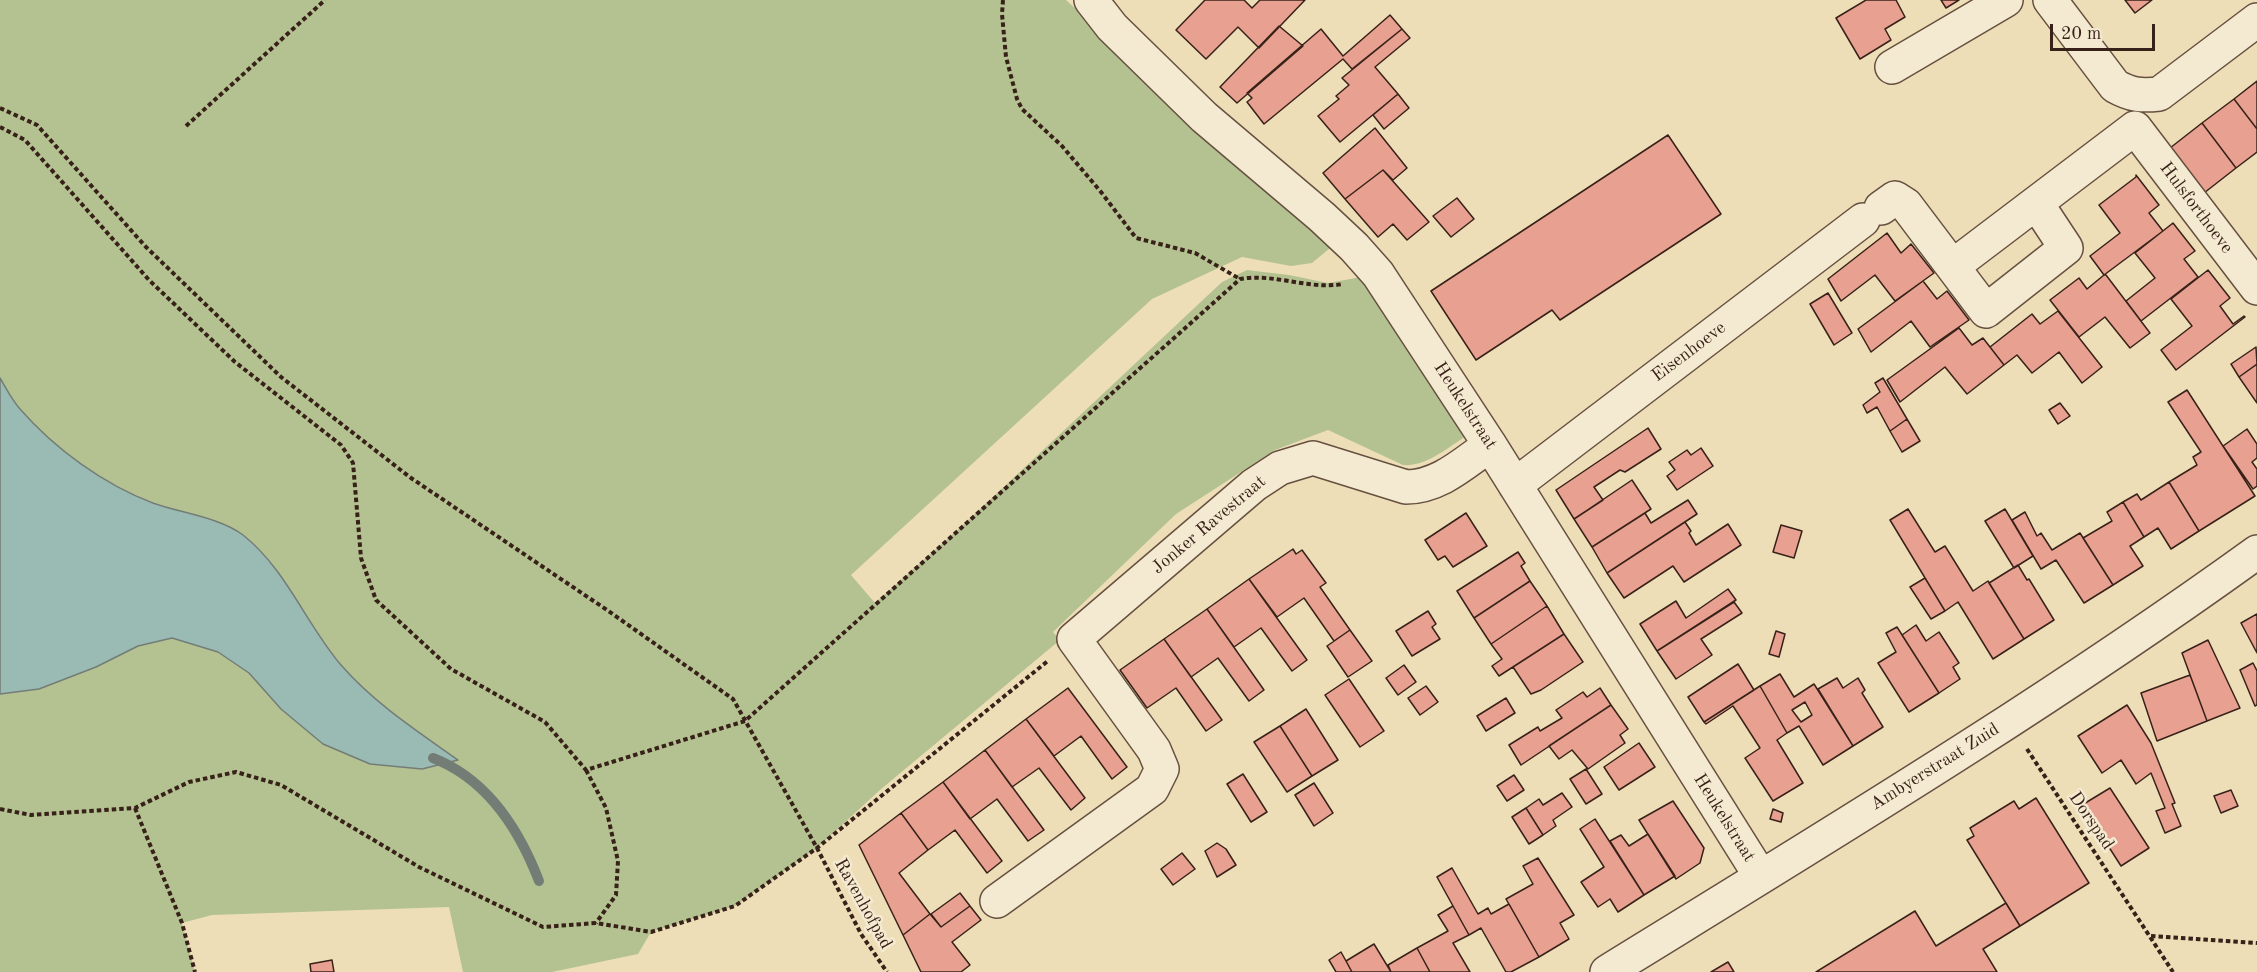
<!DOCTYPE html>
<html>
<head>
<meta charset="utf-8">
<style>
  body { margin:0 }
  #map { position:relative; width:2257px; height:972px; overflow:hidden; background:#eedeb8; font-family:"Old Standard TT",serif }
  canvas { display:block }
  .scale { position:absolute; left:2050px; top:24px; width:105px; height:27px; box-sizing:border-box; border:3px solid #382118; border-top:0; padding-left:8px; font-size:18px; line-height:21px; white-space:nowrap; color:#382118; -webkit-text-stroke:4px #f4ead1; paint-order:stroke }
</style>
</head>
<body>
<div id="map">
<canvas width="2257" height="972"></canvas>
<div class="scale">20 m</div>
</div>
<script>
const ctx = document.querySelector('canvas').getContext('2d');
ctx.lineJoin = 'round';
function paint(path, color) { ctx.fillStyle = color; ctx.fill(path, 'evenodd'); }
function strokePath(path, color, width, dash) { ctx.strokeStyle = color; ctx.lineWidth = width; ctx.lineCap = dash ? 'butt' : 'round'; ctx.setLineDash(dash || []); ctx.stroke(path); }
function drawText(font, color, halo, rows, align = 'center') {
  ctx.font = font + ' "Old Standard TT",serif'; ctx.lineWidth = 5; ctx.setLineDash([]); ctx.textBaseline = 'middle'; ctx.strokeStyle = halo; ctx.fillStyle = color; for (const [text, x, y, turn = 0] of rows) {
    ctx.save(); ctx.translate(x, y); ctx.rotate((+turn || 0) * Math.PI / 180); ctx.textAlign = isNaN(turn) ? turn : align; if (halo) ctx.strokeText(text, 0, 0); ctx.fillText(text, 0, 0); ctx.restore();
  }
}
paint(new Path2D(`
  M 0,0 L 1066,0 L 1335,244 L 1312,263 L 1291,266 L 1242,257 L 1152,299 L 851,575 L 875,603 L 961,527 L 1222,282 L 1247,270 L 1289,275 L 1328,283 L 1367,276 L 1466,436 C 1448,448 1425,467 1403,465 L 1328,430 L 1275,450 L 1176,514 L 1053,632 L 1060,640 L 880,790 L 817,848 L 735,906 L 651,932 L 638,954 L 552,972 L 463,972 L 449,907 L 212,915 L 182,923 L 195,972 L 0,972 L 0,694 L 39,689 L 96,667 L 138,646 L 171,638 L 218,652 L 250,673 L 281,709 L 323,744 L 370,764 L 422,769 L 457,760 C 416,731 374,703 341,665 C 306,624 285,567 242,535 C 218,516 180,513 153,502 C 103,483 55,449 20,409 C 12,400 6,388 0,378 Z`), '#b4c292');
const water = new Path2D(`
  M 0,378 C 6,388 12,400 20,409 C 55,449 103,484 153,503 C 180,513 219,517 243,535 C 286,569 306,624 341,665 C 374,703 417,731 458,760 L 422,769 L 370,764 L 323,744 L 281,709 L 249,673 L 218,652 L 172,638 L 138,646 L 96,667 L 39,689 L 0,694 Z`);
paint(water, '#9abbb4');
strokePath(water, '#737d76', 1.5);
strokePath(new Path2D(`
  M 433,758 C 487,779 519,829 539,881`), '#737d76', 10);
const building = new Path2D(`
  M 1205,0 L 1244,0 L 1252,8 L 1260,0 L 1305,0 L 1259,48 L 1238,27 L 1206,59 L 1176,30 Z
  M 1866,0 L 1896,0 L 1905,17 L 1885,29 L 1891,40 L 1860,59 L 1836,18 Z
  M 1941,0 L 1959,0 L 1946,8 Z
  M 2125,0 L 2152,0 L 2135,13 Z
  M 1390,15 L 1402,29 L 1352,69 L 1343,59 L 1264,124 L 1247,102 L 1252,98 L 1247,93 L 1321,29 L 1343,56 Z
  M 1279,26 L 1303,46 L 1237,103 L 1220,87 Z
  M 1402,29 L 1410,38 L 1375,67 L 1398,94 L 1340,142 L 1318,116 L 1339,99 L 1336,96 L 1349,85 L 1342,78 Z
  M 2257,81 L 2257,129 L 2234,99 Z
  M 1398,94 L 1409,108 L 1384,129 L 1373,115 Z
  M 2234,99 L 2257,129 L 2257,152 L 2236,168 L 2202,123 Z
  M 2202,123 L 2236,168 L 2204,193 L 2170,148 Z
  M 1375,128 L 1407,168 L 1393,180 L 1383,170 L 1345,199 L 1323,173 Z
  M 1668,135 L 1721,214 L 1560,320 L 1552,310 L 1476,360 L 1431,291 Z
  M 1383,170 L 1429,222 L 1407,240 L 1393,224 L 1378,237 L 1345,199 Z
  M 2136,175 L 2159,205 L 2149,213 L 2163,231 L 2104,275 L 2090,256 L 2120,233 L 2099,205 L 2136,177 Z
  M 1457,198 L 1474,219 L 1451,237 L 1433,216 Z
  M 2173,223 L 2195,251 L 2184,259 L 2198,277 L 2141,321 L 2126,301 L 2155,278 L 2135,253 Z
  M 1887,233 L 1901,253 L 1911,244 L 1934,273 L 1895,301 L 1875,275 L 1841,301 L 1828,279 Z
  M 2208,270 L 2230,298 L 2220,306 L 2233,324 L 2244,316 L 2245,317 L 2176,370 L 2161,350 L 2192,326 L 2171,299 Z
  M 2104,275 L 2106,275 L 2150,333 L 2130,348 L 2105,317 L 2079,337 L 2050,300 L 2079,278 L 2087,289 Z
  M 1923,281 L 1937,299 L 1947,291 L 1969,320 L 1930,347 L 1911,321 L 1871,352 L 1858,329 Z
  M 1828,293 L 1852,333 L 1834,345 L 1810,304 Z
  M 2058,311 L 2102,367 L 2082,383 L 2059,352 L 2032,373 L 2017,355 L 2004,365 L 1990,347 L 2032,314 L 2040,324 Z
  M 1959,328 L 1972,345 L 1983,338 L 2004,365 L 1967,394 L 1945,367 L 1900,402 L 1887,380 Z
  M 2256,347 L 2257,364 L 2239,377 L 2231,364 Z
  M 2257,364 L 2257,403 L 2239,377 Z
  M 1883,378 L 1907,419 L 1890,431 L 1877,407 L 1867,413 L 1863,405 L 1880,392 L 1875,383 Z
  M 2187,390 L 2255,496 L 2199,531 L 2169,482 L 2197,465 L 2193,457 L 2201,452 L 2168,402 Z
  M 2060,403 L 2070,416 L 2058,424 L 2049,410 Z
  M 1907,419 L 1920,441 L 1902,452 L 1890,431 Z
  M 1648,428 L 1661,449 L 1625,472 L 1620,470 L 1594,487 L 1603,500 L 1574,519 L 1556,490 Z
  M 2247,429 L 2257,444 L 2257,458 L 2252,462 L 2257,469 L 2257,486 L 2253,489 L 2223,446 Z
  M 1701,448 L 1713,466 L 1677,490 L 1667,476 L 1675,470 L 1669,462 L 1687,450 L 1691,455 Z
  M 1632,480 L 1651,509 L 1592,547 L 1574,519 Z
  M 2169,482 L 2199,531 L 2171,549 L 2158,528 L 2144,537 L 2123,502 L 2137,494 L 2141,500 Z
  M 1688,500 L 1697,514 L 1607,573 L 1592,547 L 1645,513 L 1651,523 Z
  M 2123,502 L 2144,537 L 2130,546 L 2143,566 L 2113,585 L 2083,538 L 2112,521 L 2107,512 Z
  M 1908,509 L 1935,552 L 1945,546 L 1973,591 L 1988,581 L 2024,639 L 1993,659 L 1958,602 L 1945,611 L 1890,520 Z
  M 2005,509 L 2033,556 L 2014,568 L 1985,521 Z
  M 2025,512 L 2037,536 L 2041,533 L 2052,550 L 2080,533 L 2113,585 L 2084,603 L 2056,560 L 2041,569 L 2012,520 Z
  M 1466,513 L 1487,546 L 1453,567 L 1445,556 L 1438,560 L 1425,540 Z
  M 1685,522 L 1691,531 L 1689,533 L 1696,545 L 1728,524 L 1741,545 L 1684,582 L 1673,566 L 1624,598 L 1607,573 Z
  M 1781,525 L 1802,531 L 1794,558 L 1773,552 Z
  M 1293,549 L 1296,554 L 1302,550 L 1326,583 L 1320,587 L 1350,630 L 1334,641 L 1304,598 L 1277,617 L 1249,579 Z
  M 1518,552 L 1525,563 L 1521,566 L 1530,581 L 1474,618 L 1457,591 Z
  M 2018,565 L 2027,580 L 2029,579 L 2054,620 L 2024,639 L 1989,583 Z
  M 1925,578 L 1945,611 L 1931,619 L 1910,587 Z
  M 1249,579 L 1307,660 L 1292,671 L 1261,628 L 1234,647 L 1207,609 Z
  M 1530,581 L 1547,606 L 1491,644 L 1474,618 Z
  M 1728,589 L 1736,600 L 1657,651 L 1640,624 L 1676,601 L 1686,618 Z
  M 1734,602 L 1742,613 L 1701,639 L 1712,655 L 1676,679 L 1657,651 Z
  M 1547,606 L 1564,634 L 1499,676 L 1492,666 L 1502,659 L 1491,644 Z
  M 1207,609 L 1264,690 L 1249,701 L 1218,658 L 1191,677 L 1164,639 Z
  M 1428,611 L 1436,624 L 1432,627 L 1440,639 L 1412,656 L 1396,631 Z
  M 2257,614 L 2257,653 L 2241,623 Z
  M 1916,625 L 1926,641 L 1939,632 L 1959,663 L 1953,667 L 1960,679 L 1939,693 L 1902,635 Z
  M 1897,627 L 1939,693 L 1909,712 L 1878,663 L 1896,652 L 1886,633 Z
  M 1350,630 L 1372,661 L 1348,677 L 1327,646 Z
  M 1776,631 L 1785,634 L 1779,657 L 1769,654 Z
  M 1564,634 L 1583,662 L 1541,690 L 1531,694 L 1513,667 Z
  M 1164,639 L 1222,720 L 1206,731 L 1176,688 L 1147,708 L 1120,670 Z
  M 2208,640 L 2240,708 L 2207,721 L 2182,653 Z
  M 2253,663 L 2257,671 L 2257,705 L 2255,706 L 2240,670 Z
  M 1738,664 L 1754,690 L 1704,722 L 1688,697 Z
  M 1404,665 L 1416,682 L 1398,695 L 1386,678 Z
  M 1780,674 L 1794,697 L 1814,684 L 1853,746 L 1823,765 L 1799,726 L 1787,733 L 1760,686 ZM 1805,702 L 1812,715 L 1801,722 L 1792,710 Z
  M 2190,675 L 2207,721 L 2157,741 L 2141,693 Z
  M 1837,678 L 1843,688 L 1858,678 L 1865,690 L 1862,693 L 1883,727 L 1853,746 L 1818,689 Z
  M 1349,679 L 1384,731 L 1360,747 L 1325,695 Z
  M 1426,686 L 1438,702 L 1420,715 L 1408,698 Z
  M 1760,686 L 1787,733 L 1777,740 L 1803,783 L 1773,801 L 1745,758 L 1760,748 L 1733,706 L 1706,724 L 1704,722 Z
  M 1068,688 L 1127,767 L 1112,779 L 1081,736 L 1054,756 L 1026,719 Z
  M 1600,688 L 1611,705 L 1521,765 L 1509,745 L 1538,727 L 1540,731 L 1562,718 L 1556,710 L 1583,692 L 1587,697 Z
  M 1506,698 L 1515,713 L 1486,731 L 1477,716 Z
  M 1611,705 L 1628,729 L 1620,735 L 1625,743 L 1588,769 L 1572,750 L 1559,759 L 1549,746 Z
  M 2127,705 L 2151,743 L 2175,803 L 2172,804 L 2181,826 L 2165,833 L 2156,811 L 2165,808 L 2151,773 L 2136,784 L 2121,760 L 2102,773 L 2078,736 Z
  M 1306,709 L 1338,760 L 1312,776 L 1280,726 Z
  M 1026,719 L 1085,798 L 1071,810 L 1039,768 L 1012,787 L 985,750 Z
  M 1280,726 L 1312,776 L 1287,792 L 1254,742 Z
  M 1639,743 L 1655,767 L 1619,790 L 1604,767 Z
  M 985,750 L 1044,830 L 1028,841 L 997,799 L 970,819 L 943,782 Z
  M 1586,769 L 1602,794 L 1586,804 L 1570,779 Z
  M 1243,774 L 1267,812 L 1251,822 L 1227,784 Z
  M 1514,775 L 1524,790 L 1507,801 L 1497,786 Z
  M 943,782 L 1002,861 L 987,873 L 955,830 L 928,850 L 901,813 Z
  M 1314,783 L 1333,813 L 1314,826 L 1295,795 Z
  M 2110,788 L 2149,848 L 2121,866 L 2082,805 Z
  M 2231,790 L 2238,806 L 2221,813 L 2214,796 Z
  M 1562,793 L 1572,807 L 1553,820 L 1556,826 L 1543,835 L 1526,808 L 1539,799 L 1543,805 Z
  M 2036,798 L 2089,883 L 2020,926 L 1967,840 L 1974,836 L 1970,828 L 2014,801 L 2019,809 Z
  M 1673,801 L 1704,848 L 1700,863 L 1676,879 L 1639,820 Z
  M 1526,808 L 1543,835 L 1529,844 L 1512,817 Z
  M 1773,809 L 1783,813 L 1781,822 L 1770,819 Z
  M 901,813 L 928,850 L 899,873 L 930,914 L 903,935 L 859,845 Z
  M 1595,819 L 1644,895 L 1618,912 L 1610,899 L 1598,907 L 1581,882 L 1604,867 L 1580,829 Z
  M 1648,834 L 1675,876 L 1644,895 L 1610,841 L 1621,835 L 1629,846 Z
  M 1217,843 L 1226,849 L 1236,865 L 1217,877 L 1205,851 Z
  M 1182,853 L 1195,869 L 1173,885 L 1161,869 Z
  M 1538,858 L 1574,915 L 1560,923 L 1569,939 L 1539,957 L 1506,899 L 1533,884 L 1523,866 Z
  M 1452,868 L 1478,914 L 1488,908 L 1491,914 L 1509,904 L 1539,957 L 1511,972 L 1506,972 L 1481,928 L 1469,935 L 1437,877 Z
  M 960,893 L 970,906 L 941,927 L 931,914 Z
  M 2006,903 L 2020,926 L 1983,949 L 1997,972 L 1816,972 L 1915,911 L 1936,946 Z
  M 970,906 L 981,920 L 952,942 L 970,965 L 961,972 L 921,972 L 903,935 L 930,914 L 941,927 Z
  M 1453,906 L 1469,935 L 1453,943 L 1470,972 L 1430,972 L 1417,948 L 1448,931 L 1438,915 Z
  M 1374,944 L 1391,972 L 1352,972 L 1346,961 Z
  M 1417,948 L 1430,972 L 1391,972 L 1388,965 Z
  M 1341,952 L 1346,961 L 1352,972 L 1336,972 L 1329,960 Z
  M 332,960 L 334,972 L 311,972 L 310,964 Z
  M 1728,962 L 1734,972 L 1711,972 Z`);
paint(building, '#e8a190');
strokePath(building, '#382118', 1.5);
const minor = new Path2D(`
  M 1091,0 L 1112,27 L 1204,117 L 1322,217 L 1354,247 L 1378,274 L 1490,445 L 1761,877
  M 2050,0 L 2115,86 C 2131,95 2141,96 2159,94 L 2257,20
  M 1892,67 L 2006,0
  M 2135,128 L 2257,288
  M 1881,208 L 1895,198 L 1906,205 L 1986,311 L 2066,248 L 2037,204
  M 1953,266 L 2135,128
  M 1515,485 L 1863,220
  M 997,901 L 1152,789 L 1162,769 L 1154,750 L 1074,639 L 1254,485 L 1280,468 L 1313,458 L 1406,487 C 1439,487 1464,463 1490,445
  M 1607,972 C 1826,837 2048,703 2257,552`);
strokePath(minor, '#665040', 36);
strokePath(new Path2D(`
  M 1003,0 L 1002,14 L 1006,57 L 1017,99 L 1022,109 L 1062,146 L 1101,192 L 1136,238 L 1195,253 L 1240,279
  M 0,108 L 37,125 L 146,247 L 281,377 L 411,478 L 607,610 L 733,699 L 817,848 L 861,934 L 887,972
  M 186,126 L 325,0
  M 0,127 L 25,140 L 149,280 L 235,362 L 341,445 L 353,463 L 361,558 L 376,600 L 451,669 L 545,722 L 586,770 L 745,721 L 1240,279 C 1275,273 1308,290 1343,284
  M 2027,749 L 2173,972
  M 586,770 L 606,808 L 618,861 L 616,895 L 596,923
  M 135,808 L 182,923 L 195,972
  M 0,809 L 31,815 L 135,808 L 189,782 L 236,772 L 281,785 L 419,867 L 543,927 L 596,923 L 651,932 L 735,906 L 817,848 L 1049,660
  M 2151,936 L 2257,943`), '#382118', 4, [4.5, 3]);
strokePath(minor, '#f4ead1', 33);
drawText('18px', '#382118', '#f4ead1', [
  ["Hulsforthoeve",2196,208,53],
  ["Eisenhoeve",1689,352,-37],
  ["Heukelstraat",1465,406,57],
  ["Jonker Ravestraat",1209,525,-40],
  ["Ambyerstraat Zuid",1935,767,-32],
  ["Heukelstraat",1724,818,58],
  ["Dorspad",2091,821,56],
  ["Ravenhofpad",863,904,61]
]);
</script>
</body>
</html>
